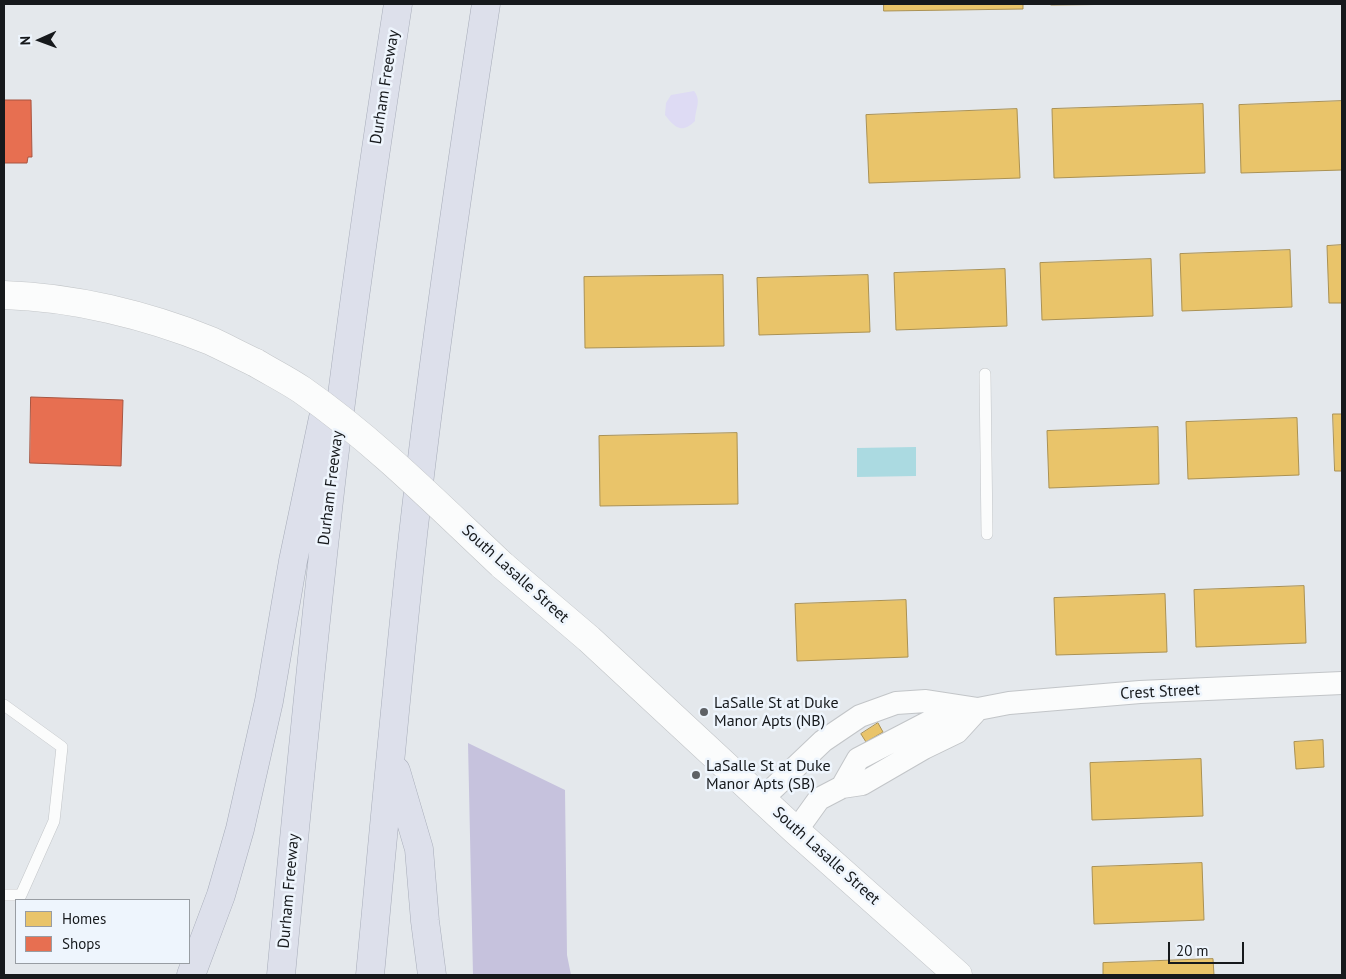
<!DOCTYPE html>
<html>
<head>
<meta charset="utf-8">
<style>
  body { margin:0 }
  #map { position:relative; width:1346px; height:979px; overflow:hidden; background:#e4e8ec; font-family:"PT Sans",sans-serif }
  canvas { display:block }
  .frame { position:absolute; inset:0; border:5px solid #16191c; pointer-events:none }
  .legend { position:absolute; left:15px; top:899px; width:175px; height:65px; box-sizing:border-box; background:#eef5fd; border:1px solid #989da3; margin:0; padding:6px 9px; list-style:none; font-size:15px; color:#16191c }
  .legend li { display:flex; align-items:center; gap:10px; height:25px }
  .legend b { width:25px; border:1px solid #989da3 }
  .north { position:absolute; left:15px; top:15px; width:50px; height:50px; -webkit-text-stroke:4px #eef5fd; paint-order:stroke; rotate:268deg; font-size:14px; font-weight:700; line-height:20px; text-align:center; color:#16191c }
  .north::after { content:''; display:block; margin:auto; width:18px; height:22px; background:#16191c; clip-path:polygon(50% 0,100% 100%,50% 72%,0 100%) }
  .scale { position:absolute; left:1168px; top:942px; width:76px; height:22px; box-sizing:border-box; border:2px solid #16191c; border-top:0; padding-left:6px; font-size:15px; line-height:18px; white-space:nowrap; color:#16191c; -webkit-text-stroke:4px #eef5fd; paint-order:stroke }
</style>
</head>
<body>
<div id="map">
<canvas width="1346" height="979"></canvas>
<div class="frame"></div>
<ul class="legend">
<li><b style="height:14px;background:#e9c46a"></b>Homes</li>
<li><b style="height:14px;background:#e76f51"></b>Shops</li>
</ul>
<div class="north">N</div>
<div class="scale">20 m</div>
</div>
<script>
const ctx = document.querySelector('canvas').getContext('2d');
ctx.lineJoin = 'round';
function paint(path, color) { ctx.fillStyle = color; ctx.fill(path, 'evenodd'); }
function strokePath(path, color, width, dash) { ctx.strokeStyle = color; ctx.lineWidth = width; ctx.lineCap = dash ? 'butt' : 'round'; ctx.setLineDash(dash || []); ctx.stroke(path); }
function drawText(font, color, halo, rows, align = 'center') {
  ctx.font = font + ' "PT Sans",sans-serif'; ctx.lineWidth = 5; ctx.setLineDash([]); ctx.textBaseline = 'middle'; ctx.strokeStyle = halo; ctx.fillStyle = color; for (const [text, x, y, turn = 0] of rows) {
    ctx.save(); ctx.translate(x, y); ctx.rotate((+turn || 0) * Math.PI / 180); ctx.textAlign = isNaN(turn) ? turn : align; if (halo) ctx.strokeText(text, 0, 0); ctx.fillText(text, 0, 0); ctx.restore();
  }
}
paint(new Path2D(`
  M 694,91 C 702,101 695,109 695,121 C 682,134 675,128 665,115 L 666,103 L 671,95 Z`), '#dedbf4');
paint(new Path2D(`
  M 468,743 L 565,790 L 567,955 L 571,975 L 473,975 Z`), '#c6c2dd');
paint(new Path2D(`
  M 916,447 L 916,476 L 857,477 L 857,448 Z`), '#abdae1');
const homes = new Path2D(`
  M 884,4 L 1023,4 L 1023,9 L 884,11 Z
  M 1051,4 L 1139,4 L 1051,5 Z
  M 1342,101 L 1342,170 L 1241,173 L 1239,105 Z
  M 1203,104 L 1205,173 L 1054,178 L 1052,109 Z
  M 1017,109 L 1020,178 L 869,183 L 866,115 Z
  M 1342,245 L 1342,303 L 1329,303 L 1327,246 Z
  M 1290,250 L 1292,307 L 1182,311 L 1180,254 Z
  M 1151,259 L 1153,316 L 1042,320 L 1040,263 Z
  M 1005,269 L 1007,326 L 896,330 L 894,273 Z
  M 723,275 L 724,346 L 585,348 L 584,277 Z
  M 868,275 L 870,332 L 759,335 L 757,278 Z
  M 1333,414 L 1342,414 L 1342,471 L 1335,471 Z
  M 1297,418 L 1299,475 L 1188,479 L 1186,422 Z
  M 1158,427 L 1159,484 L 1049,488 L 1047,431 Z
  M 737,433 L 738,504 L 600,506 L 599,436 Z
  M 1304,586 L 1306,643 L 1196,647 L 1194,590 Z
  M 1165,594 L 1167,652 L 1056,655 L 1054,598 Z
  M 906,600 L 908,657 L 797,661 L 795,604 Z
  M 878,723 L 883,732 L 866,742 L 861,734 Z
  M 1323,740 L 1324,767 L 1296,769 L 1294,742 Z
  M 1201,759 L 1203,816 L 1092,820 L 1090,763 Z
  M 1202,863 L 1204,920 L 1094,924 L 1092,867 Z
  M 1213,959 L 1214,975 L 1103,975 L 1103,963 Z`);
paint(homes, '#e9c46a');
strokePath(homes, '#aa9153', 1);
const shops = new Path2D(`
  M 4,100 L 31,100 L 32,157 L 28,157 L 27,163 L 4,163 Z
  M 31,397 L 123,400 L 121,466 L 30,463 Z`);
paint(shops, '#e76f51');
strokePath(shops, '#a85541', 1);
const service = new Path2D(`
  M 985,374 L 987,534
  M 4,705 L 62,747 L 54,821 L 21,895 L 4,895`);
const minor = new Path2D(`
  M 842,787 L 858,759 L 958,707
  M 762,799 L 823,741 L 860,716 L 896,703 L 926,701 L 978,709 L 1009,703 L 1140,692 L 1342,683
  M 796,831 L 819,799 L 842,787 L 862,784 L 924,748 L 957,732 L 978,709`);
const tertiary = new Path2D(`
  M 4,295 C 73,297 147,315 211,341 C 226,348 241,356 256,363
  M 502,565 L 589,639 L 796,831 L 958,975`);
const motorway = new Path2D(`
  M 396,771 L 419,849 L 425,921 L 432,975
  M 191,975 L 221,895 L 240,829 L 269,701 L 293,561 L 323,418
  M 281,975 C 297,806 313,636 333,466 C 352,312 374,158 398,4
  M 370,975 C 384,828 397,681 413,535 C 433,357 459,180 486,4`);
strokePath(service, '#c2c5c8', 12);
strokePath(minor, '#c2c5c8', 24);
strokePath(tertiary, '#c2c5c8', 29);
strokePath(motorway, '#a7acb9', 29);
strokePath(service, '#fbfcfc', 11);
strokePath(minor, '#fbfcfc', 22);
strokePath(tertiary, '#fbfcfc', 28);
strokePath(motorway, '#dde0eb', 28);
const tertiaryBridge = new Path2D(`
  M 256,363 C 271,372 287,380 302,390 C 375,441 437,504 502,565`);
strokePath(tertiaryBridge, '#c2c5c8', 29, []);
strokePath(tertiaryBridge, '#fbfcfc', 28);
for (const [x, y, r, color] of [
  [704,712,5,"#5e6165"],
  [696,775,5,"#5e6165"]
]) { const dot = new Path2D(); dot.arc(x, y, r, 0, 2 * Math.PI); ctx.fillStyle = color; ctx.fill(dot); strokePath(dot, '#eef5fd', 2); }
drawText('16px', '#16191c', '#eef5fd', [
  ["Durham Freeway",385,87,-81],
  ["Durham Freeway",331,488,-83],
  ["South Lasalle Street",515,574,42],
  ["Crest Street",1160,692,-3],
  ["South Lasalle Street",826,856,42],
  ["Durham Freeway",289,891,-85]
]);
drawText('16px', '#16191c', '#eef5fd', [
  ["LaSalle St at Duke",714,703],
  ["Manor Apts (NB)",714,721],
  ["LaSalle St at Duke",706,766],
  ["Manor Apts (SB)",706,784]
], 'left');
</script>
</body>
</html>
